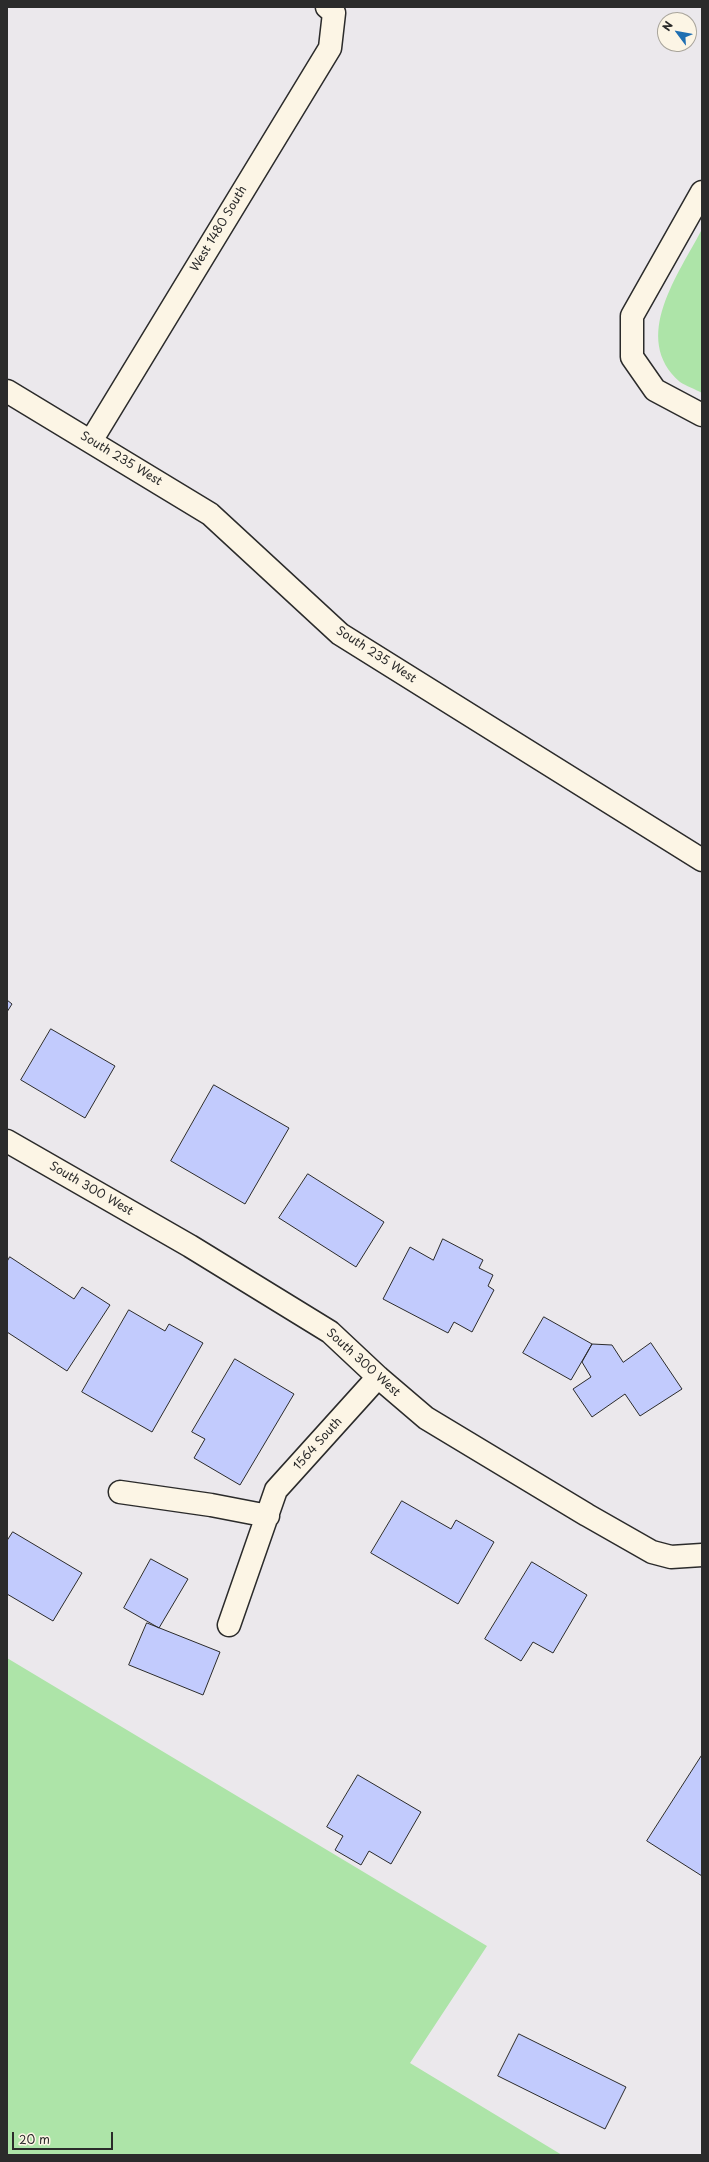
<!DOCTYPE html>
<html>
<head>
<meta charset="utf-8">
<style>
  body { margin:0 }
  #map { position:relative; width:709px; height:2162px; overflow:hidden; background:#ebe8ec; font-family:"Playpen Sans",sans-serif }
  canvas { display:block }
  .frame { position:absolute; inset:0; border:8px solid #2b2b2b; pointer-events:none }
  .north { position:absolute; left:657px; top:12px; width:40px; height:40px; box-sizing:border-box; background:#fcf5e5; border:1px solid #a8a49b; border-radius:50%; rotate:302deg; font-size:11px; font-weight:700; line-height:16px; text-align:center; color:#2b2b2b }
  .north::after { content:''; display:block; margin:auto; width:14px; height:18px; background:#1f6fb2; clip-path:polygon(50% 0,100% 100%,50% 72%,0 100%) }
  .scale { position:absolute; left:12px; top:2132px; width:101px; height:18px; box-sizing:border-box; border:2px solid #2b2b2b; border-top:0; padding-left:5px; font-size:12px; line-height:14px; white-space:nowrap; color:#2b2b2b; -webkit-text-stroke:3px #fcf5e5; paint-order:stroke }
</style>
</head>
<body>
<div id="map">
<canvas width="709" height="2162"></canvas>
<div class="frame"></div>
<div class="north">N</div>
<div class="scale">20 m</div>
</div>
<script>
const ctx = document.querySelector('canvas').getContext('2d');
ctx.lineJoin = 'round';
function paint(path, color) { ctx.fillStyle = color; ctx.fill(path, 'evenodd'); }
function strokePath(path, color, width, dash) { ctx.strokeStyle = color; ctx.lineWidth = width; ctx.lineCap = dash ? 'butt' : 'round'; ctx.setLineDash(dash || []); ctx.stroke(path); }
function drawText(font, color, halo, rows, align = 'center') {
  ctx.font = font + ' "Playpen Sans",sans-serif'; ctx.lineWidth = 3.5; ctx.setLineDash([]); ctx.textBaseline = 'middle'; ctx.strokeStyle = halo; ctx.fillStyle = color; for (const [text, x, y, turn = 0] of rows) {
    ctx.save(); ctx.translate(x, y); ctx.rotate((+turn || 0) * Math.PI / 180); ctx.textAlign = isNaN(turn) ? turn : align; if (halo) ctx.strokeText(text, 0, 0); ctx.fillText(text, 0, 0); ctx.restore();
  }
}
paint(new Path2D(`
  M 702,229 L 702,393 C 695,389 686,386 680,382 C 630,338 679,274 702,229 Z
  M 7,1658 L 487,1946 L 410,2063 L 562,2155 L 7,2155 Z`), '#ade4a8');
const building = new Path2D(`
  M 7,1000 L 12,1004 L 7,1012 Z
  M 51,1029 L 115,1066 L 85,1118 L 21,1080 Z
  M 214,1085 L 289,1128 L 245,1204 L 171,1161 Z
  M 308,1174 L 384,1222 L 356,1267 L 279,1218 Z
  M 443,1239 L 483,1260 L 479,1268 L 493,1275 L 488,1286 L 494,1290 L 472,1332 L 454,1322 L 448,1333 L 383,1299 L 410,1247 L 433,1260 Z
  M 10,1257 L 74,1299 L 82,1287 L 110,1305 L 67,1371 L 7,1332 L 7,1262 Z
  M 129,1310 L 165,1331 L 169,1324 L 203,1343 L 152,1432 L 82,1392 Z
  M 544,1317 L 592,1344 L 571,1380 L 523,1353 Z
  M 651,1343 L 682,1389 L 640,1416 L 625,1394 L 592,1417 L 573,1389 L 591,1377 L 582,1362 L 592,1344 L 612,1345 L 623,1362 Z
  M 235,1359 L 294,1394 L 240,1485 L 194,1458 L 205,1439 L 192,1432 Z
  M 402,1501 L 451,1529 L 456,1520 L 494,1542 L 458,1604 L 371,1553 Z
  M 13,1532 L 82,1573 L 53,1621 L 7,1594 L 7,1541 Z
  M 151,1559 L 188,1579 L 159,1628 L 124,1608 Z
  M 532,1562 L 587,1595 L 553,1653 L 533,1642 L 521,1661 L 485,1639 Z
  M 147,1623 L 220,1652 L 203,1695 L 129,1665 Z
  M 702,1755 L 702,1876 L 647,1841 Z
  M 358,1775 L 421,1812 L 391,1864 L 369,1851 L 361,1865 L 335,1850 L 343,1836 L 327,1827 Z
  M 519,2034 L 626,2087 L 605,2129 L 498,2076 Z`);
paint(building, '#c2cbfd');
strokePath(building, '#2b2b2b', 1);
const minor = new Path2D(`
  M 702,192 L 632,316 L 632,357 L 655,390 L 702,415
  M 7,391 L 210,514 L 340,634 L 702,860
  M 91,441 L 330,48 L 334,13 L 327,7
  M 7,1141 L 190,1246 L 330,1332 L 378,1377 L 426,1418 L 587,1515 L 652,1552 L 671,1557 L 702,1555
  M 120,1492 L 211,1505 L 268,1516
  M 229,1625 L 276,1490 L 378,1377`);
strokePath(minor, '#2b2b2b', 25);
strokePath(minor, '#fcf5e5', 22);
drawText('12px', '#2b2b2b', '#fcf5e5', [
  ["West 1480 South",219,229,-59],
  ["South 235 West",121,459,31],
  ["South 235 West",376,655,33],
  ["South 300 West",91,1189,30],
  ["South 300 West",363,1363,42],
  ["1564 South",318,1444,-48]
]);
</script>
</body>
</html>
